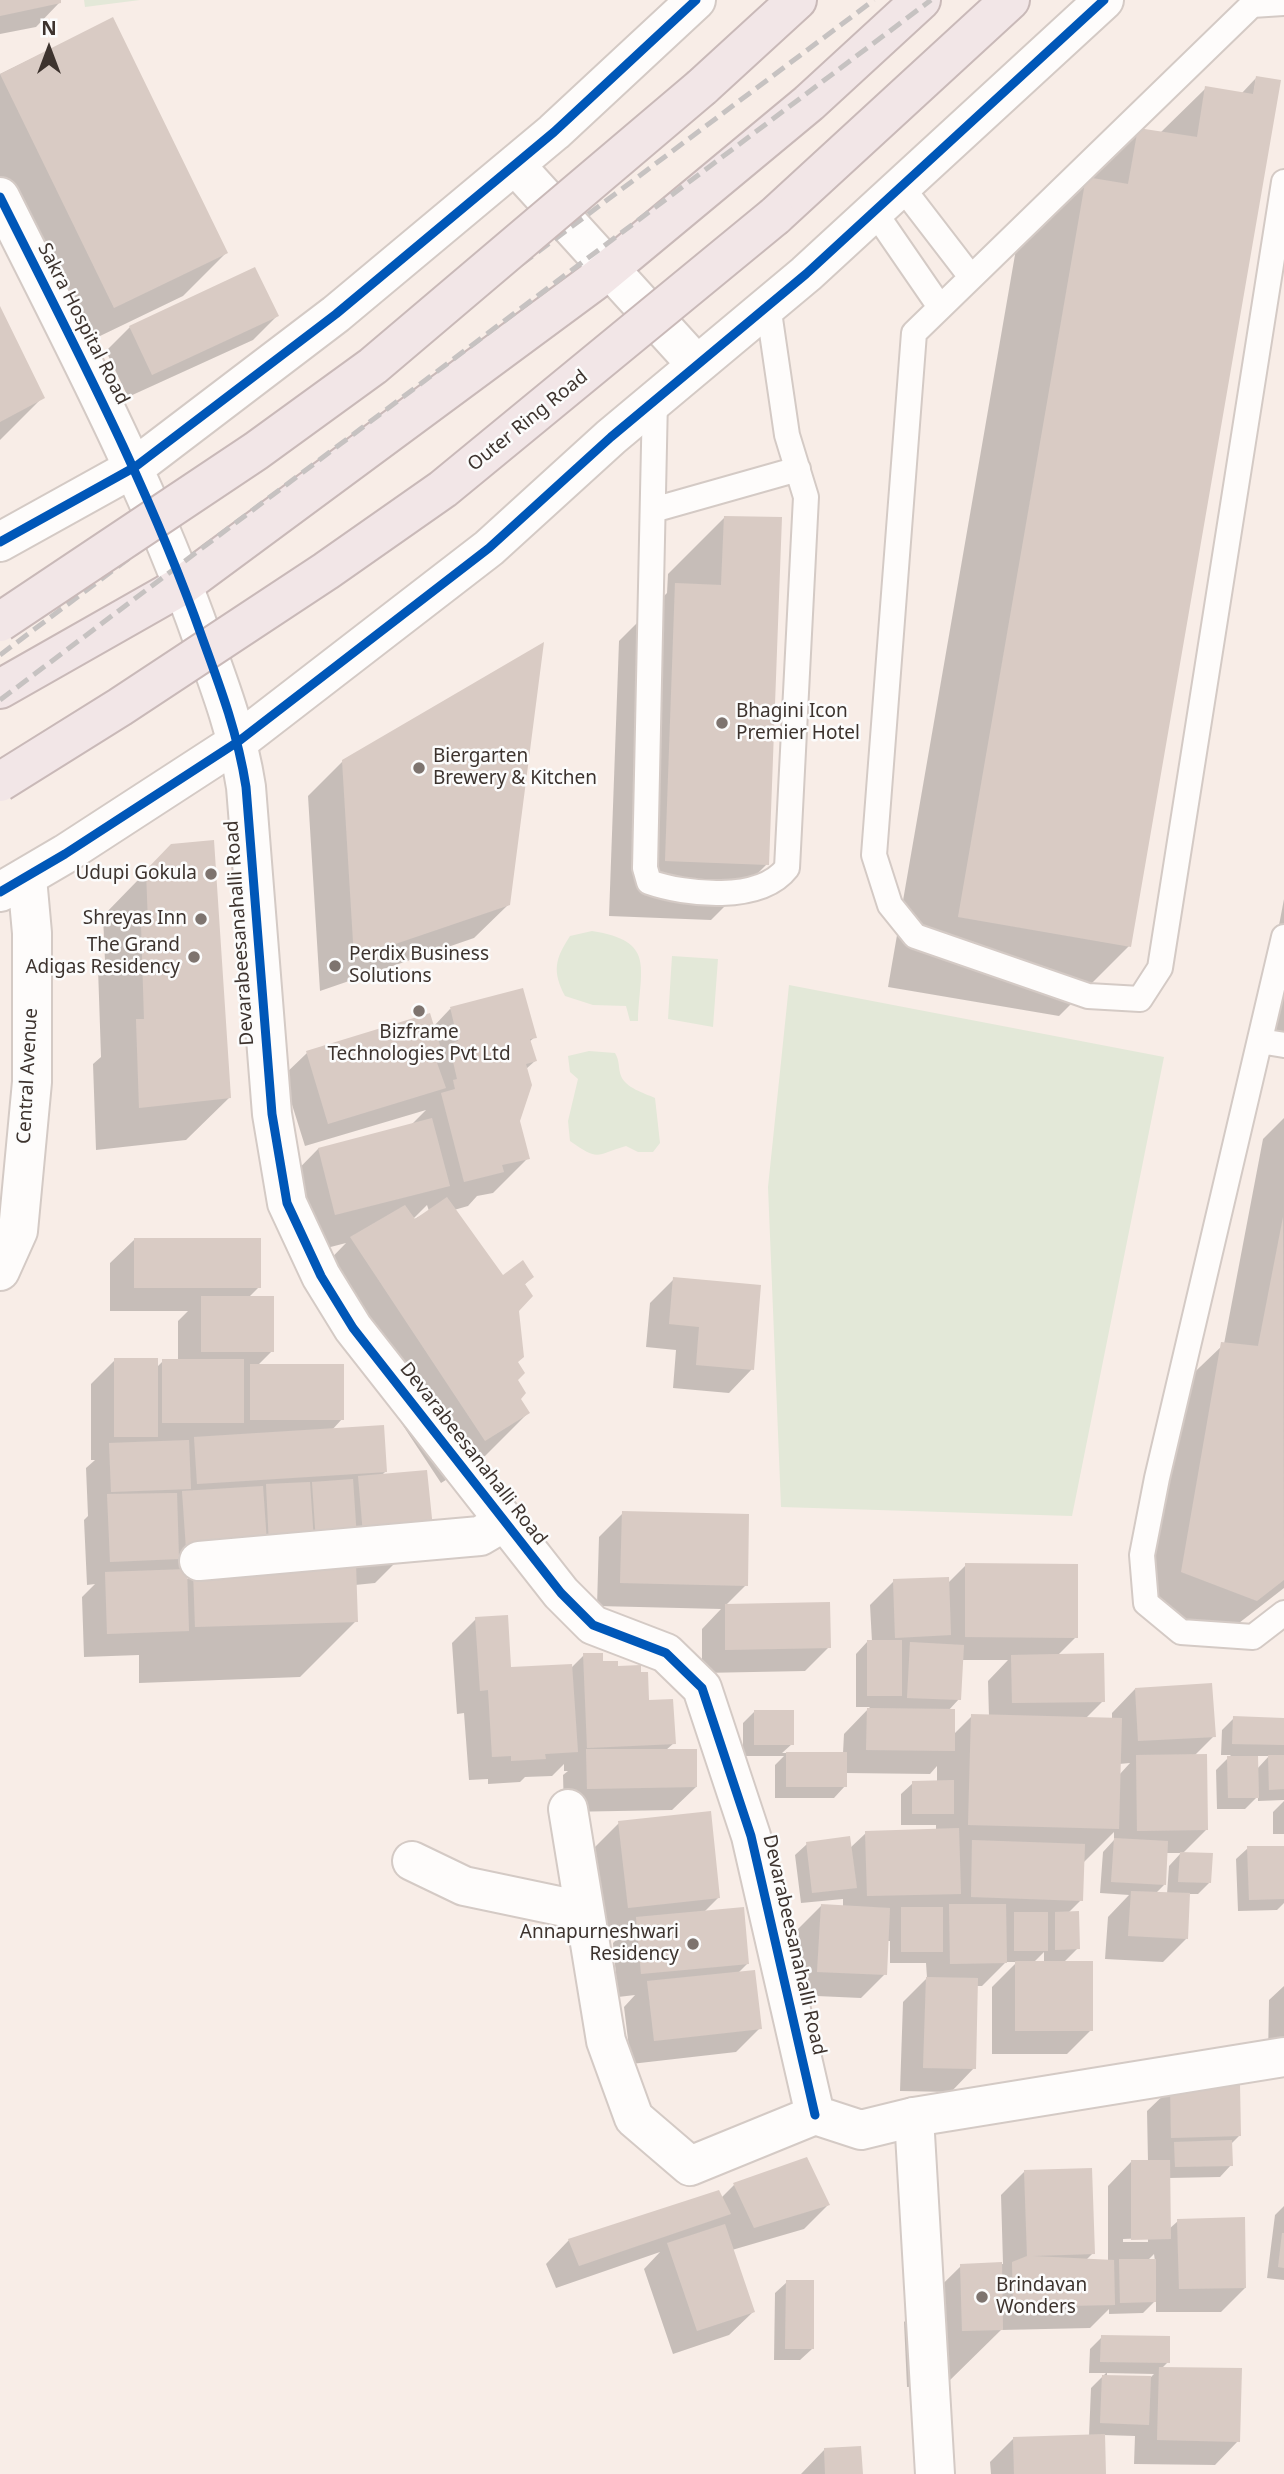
<!DOCTYPE html>
<html>
<head>
<meta charset="utf-8">
<style>
  body { margin:0 }
  #map { position:relative; width:1284px; height:2474px; overflow:hidden; background:#f8ede7; font-family:"Noto Sans",sans-serif }
  canvas { display:block }
  .north { position:absolute; left:14px; top:14px; width:70px; height:70px; -webkit-text-stroke:5px #fcfcfc; paint-order:stroke; rotate:0deg; font-size:19px; font-weight:700; line-height:28px; text-align:center; color:#3d332e }
  .north::after { content:''; display:block; margin:auto; width:24px; height:32px; background:#3d332e; clip-path:polygon(50% 0,100% 100%,50% 72%,0 100%) }
</style>
</head>
<body>
<div id="map">
<canvas width="1284" height="2474"></canvas>
<div class="north">N</div>
</div>
<script>
const ctx = document.querySelector('canvas').getContext('2d');
ctx.lineJoin = 'round';
function paint(path, color) { ctx.fillStyle = color; ctx.fill(path, 'evenodd'); }
function strokePath(path, color, width, dash) { ctx.strokeStyle = color; ctx.lineWidth = width; ctx.lineCap = dash ? 'butt' : 'round'; ctx.setLineDash(dash || []); ctx.stroke(path); }
function drawText(font, color, halo, rows, align = 'center') {
  ctx.font = font + ' "Noto Sans",sans-serif'; ctx.lineWidth = 5; ctx.setLineDash([]); ctx.textBaseline = 'middle'; ctx.strokeStyle = halo; ctx.fillStyle = color; for (const [text, x, y, turn = 0] of rows) {
    ctx.save(); ctx.translate(x, y); ctx.rotate((+turn || 0) * Math.PI / 180); ctx.textAlign = isNaN(turn) ? turn : align; if (halo) ctx.strokeText(text, 0, 0); ctx.fillText(text, 0, 0); ctx.restore();
  }
}
paint(new Path2D(`
  M 84,0 L 140,0 L 85,7 Z
  M 592,931 C 656,941 640,967 638,1021 L 630,1021 L 626,1006 L 593,1005 L 565,996 C 552,971 555,959 570,936 Z
  M 672,956 L 718,959 L 713,1027 L 668,1019 Z
  M 789,985 L 1164,1057 L 1072,1516 L 781,1507 L 768,1187 Z
  M 589,1051 L 615,1053 C 620,1061 618,1068 621,1076 C 626,1088 644,1093 655,1098 L 660,1143 L 653,1152 L 638,1152 L 626,1146 C 595,1155 600,1162 570,1141 L 568,1121 L 578,1079 L 570,1072 L 568,1056 Z`), '#e3e8d8');
paint(new Path2D(`
  M 0,0 L 59,0 L 59,3 L 36,27 L 0,34 Z
  M 113,19 L 226,253 L 183,296 L 71,350 L 0,206 L 0,74 Z
  M 1256,78 L 1129,946 L 1059,1016 L 888,987 L 1016,249 L 1138,130 L 1160,133 L 1206,88 L 1241,94 Z
  M 0,310 L 43,397 L 0,440 Z
  M 277,316 L 253,340 L 128,397 L 106,351 L 130,327 Z
  M 724,518 L 767,864 L 711,920 L 609,916 L 619,641 L 667,593 L 668,574 Z
  M 343,761 L 509,904 L 474,938 L 320,991 L 308,796 Z
  M 172,845 L 230,1097 L 186,1140 L 96,1150 L 93,1064 L 101,1057 L 98,968 L 105,961 L 103,916 Z
  M 1284,899 L 1284,1040 L 1258,1035 Z
  M 450,1009 L 535,1037 L 529,1042 L 535,1061 L 526,1069 L 518,1121 L 528,1158 L 493,1193 L 477,1196 L 468,1206 L 454,1210 L 503,1278 L 532,1277 L 524,1285 L 517,1310 L 516,1380 L 519,1399 L 528,1413 L 485,1456 L 441,1483 L 308,1282 L 346,1243 L 292,1257 L 275,1193 L 318,1149 L 411,1125 L 426,1110 L 305,1146 L 283,1076 L 307,1053 L 433,1027 ZM 427,1205 L 429,1211 L 411,1221 Z
  M 1284,1118 L 1284,1588 L 1212,1644 L 1139,1615 L 1178,1388 L 1224,1344 L 1263,1139 Z
  M 134,1240 L 259,1287 L 249,1297 L 272,1351 L 258,1365 L 342,1419 L 332,1430 L 385,1472 L 381,1476 L 431,1527 L 375,1583 L 355,1585 L 356,1621 L 300,1677 L 139,1683 L 139,1655 L 84,1657 L 82,1597 L 95,1584 L 87,1585 L 84,1520 L 88,1516 L 86,1468 L 95,1460 L 91,1460 L 91,1384 L 115,1360 L 156,1368 L 163,1361 L 178,1361 L 178,1321 L 188,1311 L 110,1311 L 110,1263 ZM 185,1570 L 197,1570 L 186,1580 Z
  M 674,1279 L 752,1369 L 729,1393 L 673,1388 L 676,1350 L 646,1347 L 650,1303 Z
  M 623,1513 L 746,1585 L 726,1605 L 829,1647 L 805,1671 L 702,1673 L 702,1629 L 721,1609 L 597,1606 L 599,1537 Z
  M 966,1565 L 1076,1637 L 1057,1656 L 1103,1701 L 1085,1719 L 1112,1720 L 1112,1713 L 1135,1689 L 1214,1736 L 1194,1756 L 1207,1829 L 1182,1854 L 1210,1882 L 1198,1894 L 1189,1894 L 1186,1939 L 1163,1962 L 1105,1959 L 1108,1917 L 1129,1895 L 1100,1893 L 1103,1852 L 1114,1840 L 1114,1832 L 1082,1864 L 1081,1900 L 1068,1913 L 1078,1948 L 1063,1963 L 1091,2030 L 1067,2054 L 992,2054 L 992,1987 L 1017,1962 L 1006,1962 L 982,1986 L 976,1986 L 974,2068 L 951,2092 L 900,2091 L 903,2002 L 927,1978 L 926,1963 L 890,1963 L 890,1941 L 887,1941 L 885,1974 L 861,1998 L 794,1995 L 798,1929 L 822,1905 L 843,1907 L 843,1899 L 801,1903 L 795,1855 L 807,1844 L 850,1848 L 866,1833 L 936,1831 L 936,1825 L 901,1825 L 901,1794 L 913,1783 L 937,1782 L 937,1766 L 930,1774 L 845,1773 L 845,1786 L 834,1798 L 775,1798 L 775,1765 L 784,1756 L 743,1756 L 743,1723 L 755,1711 L 792,1744 L 782,1753 L 843,1753 L 844,1734 L 870,1707 L 856,1707 L 856,1654 L 867,1642 L 872,1642 L 870,1605 L 894,1581 L 947,1584 ZM 961,1660 L 1008,1660 L 988,1681 L 989,1717 L 972,1716 L 953,1735 L 948,1711 L 959,1699 ZM 1130,1763 L 1119,1775 L 1119,1764 ZM 1166,1853 L 1181,1853 L 1169,1866 L 1167,1894 L 1155,1894 L 1164,1885 ZM 1044,1952 L 1044,1963 L 1033,1963 Z
  M 476,1619 L 509,1669 L 571,1668 L 584,1655 L 616,1668 L 648,1702 L 674,1743 L 666,1750 L 696,1787 L 672,1810 L 564,1812 L 563,1775 L 568,1771 L 564,1771 L 564,1764 L 552,1776 L 525,1777 L 520,1782 L 488,1784 L 488,1779 L 469,1780 L 464,1713 L 457,1714 L 452,1643 Z
  M 1234,1718 L 1284,1720 L 1284,1800 L 1258,1801 L 1258,1796 L 1245,1809 L 1217,1809 L 1216,1770 L 1231,1755 L 1221,1755 L 1222,1730 ZM 1256,1756 L 1269,1756 L 1257,1769 Z
  M 1284,1801 L 1284,1834 L 1273,1834 L 1273,1812 Z
  M 619,1823 L 718,1898 L 703,1913 L 748,1963 L 737,1974 L 760,2028 L 736,2052 L 631,2064 L 624,2007 L 635,1995 L 618,1997 L 613,1943 L 627,1929 L 605,1931 L 595,1847 Z
  M 1248,1848 L 1284,1848 L 1284,1903 L 1277,1910 L 1238,1911 L 1236,1859 Z
  M 1284,1986 L 1284,2058 L 1268,2058 L 1269,2000 Z
  M 1171,2088 L 1239,2136 L 1231,2144 L 1231,2165 L 1220,2177 L 1169,2178 L 1169,2229 L 1178,2221 L 1245,2288 L 1221,2312 L 1156,2312 L 1156,2300 L 1143,2313 L 1109,2314 L 1109,2309 L 1090,2328 L 1001,2330 L 945,2385 L 907,2387 L 904,2322 L 961,2266 L 1003,2264 L 1001,2195 L 1025,2171 L 1093,2253 L 1086,2260 L 1108,2261 L 1108,2186 L 1131,2162 L 1148,2162 L 1147,2111 ZM 1148,2238 L 1148,2242 L 1123,2242 L 1123,2239 ZM 1154,2254 L 1155,2261 L 1147,2261 Z
  M 734,2185 L 828,2205 L 804,2229 L 732,2250 L 753,2312 L 729,2335 L 673,2354 L 644,2269 L 660,2252 L 556,2288 L 546,2264 L 569,2240 L 721,2198 Z
  M 1284,2206 L 1284,2280 L 1267,2278 L 1275,2215 Z
  M 787,2282 L 812,2349 L 800,2360 L 774,2360 L 775,2293 Z
  M 1102,2337 L 1168,2362 L 1161,2369 L 1238,2441 L 1215,2465 L 1134,2464 L 1135,2436 L 1103,2435 L 1105,2474 L 991,2474 L 990,2462 L 1014,2438 L 1089,2436 L 1091,2388 L 1106,2373 L 1089,2373 L 1090,2349 ZM 1107,2373 L 1154,2374 L 1150,2378 L 1107,2377 Z
  M 825,2449 L 861,2474 L 801,2474 Z`), '#0003');
paint(new Path2D(`
  M 0,0 L 61,0 L 61,3 L 0,16 Z
  M 113,17 L 228,253 L 114,308 L 0,74 Z
  M 1256,76 L 1281,80 L 1131,947 L 958,917 L 1086,177 L 1128,184 L 1138,128 L 1197,137 L 1205,86 L 1253,94 Z
  M 255,267 L 279,316 L 152,375 L 129,326 Z
  M 0,306 L 45,398 L 0,422 Z
  M 724,516 L 782,517 L 769,865 L 665,861 L 675,583 L 721,585 Z
  M 544,642 L 510,905 L 354,958 L 342,760 Z
  M 214,840 L 231,1098 L 139,1108 L 136,1019 L 144,1019 L 141,923 L 148,922 L 146,870 L 171,844 Z
  M 523,988 L 537,1038 L 530,1039 L 537,1061 L 526,1064 L 532,1085 L 520,1121 L 530,1159 L 502,1165 L 504,1172 L 464,1182 L 441,1093 L 455,1089 L 453,1080 L 457,1079 L 449,1044 L 458,1041 L 450,1007 Z
  M 430,1013 L 444,1058 L 436,1060 L 446,1088 L 328,1124 L 306,1051 Z
  M 432,1118 L 450,1186 L 335,1215 L 318,1148 Z
  M 447,1197 L 503,1275 L 523,1260 L 534,1277 L 525,1284 L 533,1296 L 519,1311 L 524,1357 L 518,1362 L 525,1373 L 518,1380 L 526,1393 L 521,1399 L 530,1413 L 485,1441 L 350,1237 L 405,1205 L 415,1219 Z
  M 1283,1217 L 1284,1580 L 1257,1601 L 1181,1572 L 1221,1342 L 1258,1346 Z
  M 134,1238 L 261,1238 L 261,1288 L 134,1288 Z
  M 673,1277 L 761,1285 L 754,1370 L 696,1365 L 699,1327 L 669,1324 Z
  M 201,1296 L 274,1296 L 274,1352 L 201,1352 Z
  M 114,1358 L 158,1358 L 158,1437 L 114,1437 Z
  M 162,1359 L 244,1359 L 244,1423 L 162,1423 Z
  M 250,1364 L 344,1364 L 344,1420 L 250,1420 Z
  M 384,1425 L 387,1472 L 197,1484 L 194,1437 Z
  M 189,1440 L 191,1489 L 111,1492 L 109,1443 Z
  M 427,1470 L 433,1528 L 363,1534 L 358,1476 Z
  M 353,1479 L 357,1539 L 316,1542 L 312,1482 Z
  M 310,1482 L 314,1542 L 269,1545 L 266,1484 Z
  M 263,1486 L 267,1543 L 186,1549 L 182,1491 Z
  M 177,1493 L 179,1559 L 110,1562 L 107,1494 Z
  M 622,1511 L 749,1514 L 748,1586 L 620,1583 Z
  M 965,1563 L 1078,1564 L 1078,1638 L 965,1637 Z
  M 356,1565 L 358,1622 L 195,1627 L 193,1570 Z
  M 187,1569 L 189,1631 L 107,1634 L 105,1572 Z
  M 949,1577 L 951,1635 L 895,1638 L 893,1579 Z
  M 830,1602 L 831,1648 L 725,1650 L 725,1604 Z
  M 508,1615 L 511,1667 L 572,1664 L 578,1752 L 545,1754 L 546,1759 L 511,1761 L 511,1756 L 492,1757 L 488,1690 L 480,1691 L 475,1617 Z
  M 867,1640 L 902,1640 L 902,1696 L 867,1696 Z
  M 910,1642 L 964,1645 L 961,1700 L 907,1698 Z
  M 583,1653 L 603,1653 L 603,1661 L 618,1661 L 618,1666 L 641,1665 L 641,1672 L 648,1672 L 649,1700 L 673,1699 L 676,1744 L 587,1748 Z
  M 1104,1653 L 1105,1702 L 1012,1703 L 1011,1655 Z
  M 1212,1683 L 1216,1737 L 1138,1741 L 1135,1688 Z
  M 867,1708 L 955,1709 L 955,1751 L 866,1750 Z
  M 754,1710 L 794,1710 L 794,1745 L 754,1745 Z
  M 971,1714 L 1122,1718 L 1119,1829 L 968,1825 Z
  M 1233,1716 L 1284,1718 L 1284,1745 L 1232,1744 Z
  M 586,1749 L 697,1749 L 697,1787 L 587,1789 Z
  M 786,1752 L 847,1752 L 847,1787 L 786,1787 Z
  M 1207,1754 L 1208,1830 L 1137,1831 L 1136,1755 Z
  M 1268,1755 L 1284,1755 L 1284,1789 L 1269,1790 Z
  M 1227,1756 L 1258,1756 L 1259,1798 L 1228,1798 Z
  M 954,1780 L 954,1814 L 912,1814 L 912,1781 Z
  M 711,1811 L 720,1898 L 628,1908 L 618,1821 Z
  M 959,1828 L 961,1894 L 867,1896 L 865,1831 Z
  M 850,1836 L 857,1888 L 812,1893 L 806,1842 Z
  M 1114,1838 L 1168,1841 L 1166,1885 L 1111,1882 Z
  M 972,1840 L 1085,1844 L 1083,1901 L 971,1897 Z
  M 1247,1846 L 1284,1846 L 1284,1899 L 1249,1900 Z
  M 1180,1852 L 1213,1853 L 1211,1883 L 1178,1882 Z
  M 1131,1891 L 1190,1893 L 1188,1939 L 1128,1936 Z
  M 821,1904 L 890,1908 L 887,1975 L 817,1972 Z
  M 949,1904 L 1006,1904 L 1007,1963 L 950,1964 Z
  M 744,1907 L 749,1964 L 641,1974 L 636,1917 Z
  M 901,1907 L 943,1907 L 943,1952 L 901,1952 Z
  M 1079,1911 L 1080,1949 L 1055,1950 L 1055,1912 Z
  M 1014,1912 L 1048,1912 L 1048,1951 L 1014,1951 Z
  M 1015,1961 L 1093,1961 L 1093,2031 L 1015,2031 Z
  M 755,1970 L 762,2029 L 654,2041 L 647,1981 Z
  M 926,1977 L 978,1978 L 976,2069 L 923,2068 Z
  M 1240,2084 L 1241,2136 L 1171,2138 L 1170,2086 Z
  M 1232,2140 L 1233,2166 L 1175,2167 L 1174,2142 Z
  M 807,2157 L 830,2205 L 754,2228 L 733,2183 Z
  M 1131,2160 L 1170,2160 L 1171,2239 L 1131,2240 Z
  M 1092,2168 L 1095,2254 L 1032,2256 L 1114,2260 L 1115,2305 L 1013,2307 L 1012,2262 L 1027,2256 L 1024,2170 Z
  M 719,2190 L 731,2214 L 579,2266 L 568,2239 Z
  M 1245,2217 L 1246,2288 L 1179,2289 L 1177,2219 Z
  M 725,2224 L 755,2312 L 697,2331 L 667,2243 Z
  M 1282,2233 L 1284,2233 L 1284,2268 L 1278,2267 Z
  M 1119,2259 L 1156,2259 L 1156,2302 L 1120,2303 Z
  M 1002,2262 L 1003,2330 L 962,2331 L 960,2264 Z
  M 786,2280 L 814,2280 L 814,2349 L 785,2349 Z
  M 1101,2335 L 1170,2336 L 1170,2363 L 1100,2362 Z
  M 1159,2367 L 1242,2368 L 1240,2442 L 1157,2440 Z
  M 1102,2375 L 1151,2376 L 1149,2425 L 1100,2423 Z
  M 1105,2434 L 1106,2474 L 1014,2474 L 1013,2437 Z
  M 861,2446 L 863,2474 L 825,2474 L 824,2448 Z`), '#d9cbc4');
const lane = new Path2D(`
  M 1284,3 L 1252,5 L 914,333 L 874,855 L 890,905 L 915,936 L 1088,996 L 1140,999 L 1160,968 L 1284,182
  M 901,186 L 971,277
  M 874,211 L 940,307
  M 655,399 L 645,868 L 649,882 C 686,895 760,903 787,868 L 806,497 L 787,435 L 768,305
  M 653,510 L 798,469
  M 1284,937 L 1157,1478 L 1142,1555 L 1146,1603 L 1181,1632 L 1253,1637 L 1284,1613
  M 1260,1041 L 1284,1045`);
const street = new Path2D(`
  M 199,1561 L 480,1536 L 504,1522
  M 568,1809 L 606,2041 L 634,2118 L 690,2166 L 815,2115
  M 412,1861 L 464,1886 L 583,1911
  M 914,2117 L 935,2474`);
const secondary = new Path2D(`
  M 515,165 L 697,365
  M 0,197 C 73,343 149,486 203,640 C 221,689 238,735 246,787 L 272,1114 L 287,1203 L 321,1276 L 353,1328 L 561,1593 L 593,1625 L 666,1653 L 702,1688 L 751,1836 L 815,2115 L 861,2130 L 914,2117 L 1284,2057
  M 0,542 L 135,467 L 336,314 L 554,132 L 696,0
  M 0,892 L 65,854 L 239,741 L 489,548 L 611,437 L 806,274 L 1104,0
  M 0,1271 L 18,1231 L 32,1082 L 32,933 L 27,878`);
const highway = new Path2D(`
  M 702,87 L 797,0
  M 775,216 L 1010,0
  M 0,689 L 183,585 L 597,279 L 809,103 L 921,0`);
strokePath(lane, '#d4cac5', 28);
strokePath(street, '#d4cac5', 42);
strokePath(secondary, '#d4cac5', 42);
strokePath(highway, '#c9b9b8', 42);
strokePath(lane, '#fefcfb', 24);
strokePath(street, '#fefcfb', 38);
strokePath(secondary, '#fefcfb', 38);
strokePath(highway, '#f2e6e7', 38);
strokePath(new Path2D(`
  M 0,655 L 874,0
  M 0,700 L 931,0`), '#c6c2c1', 5, [14, 7]);
const highwayBridge = new Path2D(`
  M 0,622 L 256,451 L 373,366 L 702,87
  M 0,782 L 120,707 L 326,571 L 443,489 L 775,216`);
strokePath(highwayBridge, '#c9b9b8', 42, []);
strokePath(highwayBridge, '#f2e6e7', 38);
strokePath(new Path2D(`
  M 0,197 C 73,343 149,486 203,640 C 221,689 238,735 246,787 L 272,1114 L 287,1203 L 321,1276 L 353,1328 L 561,1593 L 593,1625 L 666,1653 L 702,1688 L 751,1836 L 815,2115
  M 0,542 L 135,467 L 336,314 L 554,132 L 696,0
  M 0,892 L 65,854 L 239,741 L 489,548 L 611,437 L 806,274 L 1104,0`), '#0057b8', 9);
for (const [x, y, r, color] of [
  [722,723,7,"#7e746f"],
  [419,768,7,"#7e746f"],
  [211,874,7,"#7e746f"],
  [201,919,7,"#7e746f"],
  [194,957,7,"#7e746f"],
  [335,966,7,"#7e746f"],
  [419,1011,7,"#7e746f"],
  [693,1944,7,"#7e746f"],
  [982,2297,7,"#7e746f"]
]) { const dot = new Path2D(); dot.arc(x, y, r, 0, 2 * Math.PI); ctx.fillStyle = color; ctx.fill(dot); strokePath(dot, '#fcfcfc', 2.5); }
drawText('19px', '#3d332e', '#fcfcfc', [
  ["Sakra Hospital Road",83,324,63],
  ["Outer Ring Road",528,421,-39],
  ["Devarabeesanahalli Road",240,933,-94],
  ["Central Avenue",28,1076,-87],
  ["Devarabeesanahalli Road",473,1454,52],
  ["Devarabeesanahalli Road",794,1945,77]
]);
drawText('19px', '#3d332e', '#fcfcfc', [
  ["Bhagini Icon",736,712],
  ["Premier Hotel",736,734],
  ["Biergarten",433,757],
  ["Brewery & Kitchen",433,779],
  ["Udupi Gokula",197,874,"right"],
  ["Shreyas Inn",187,919,"right"],
  ["The Grand",180,946,"right"],
  ["Adigas Residency",180,968,"right"],
  ["Perdix Business",349,955],
  ["Solutions",349,977],
  ["Bizframe",419,1033,"center"],
  ["Technologies Pvt Ltd",419,1055,"center"],
  ["Annapurneshwari",679,1933,"right"],
  ["Residency",679,1955,"right"],
  ["Brindavan",996,2286],
  ["Wonders",996,2308]
], 'left');
</script>
</body>
</html>
